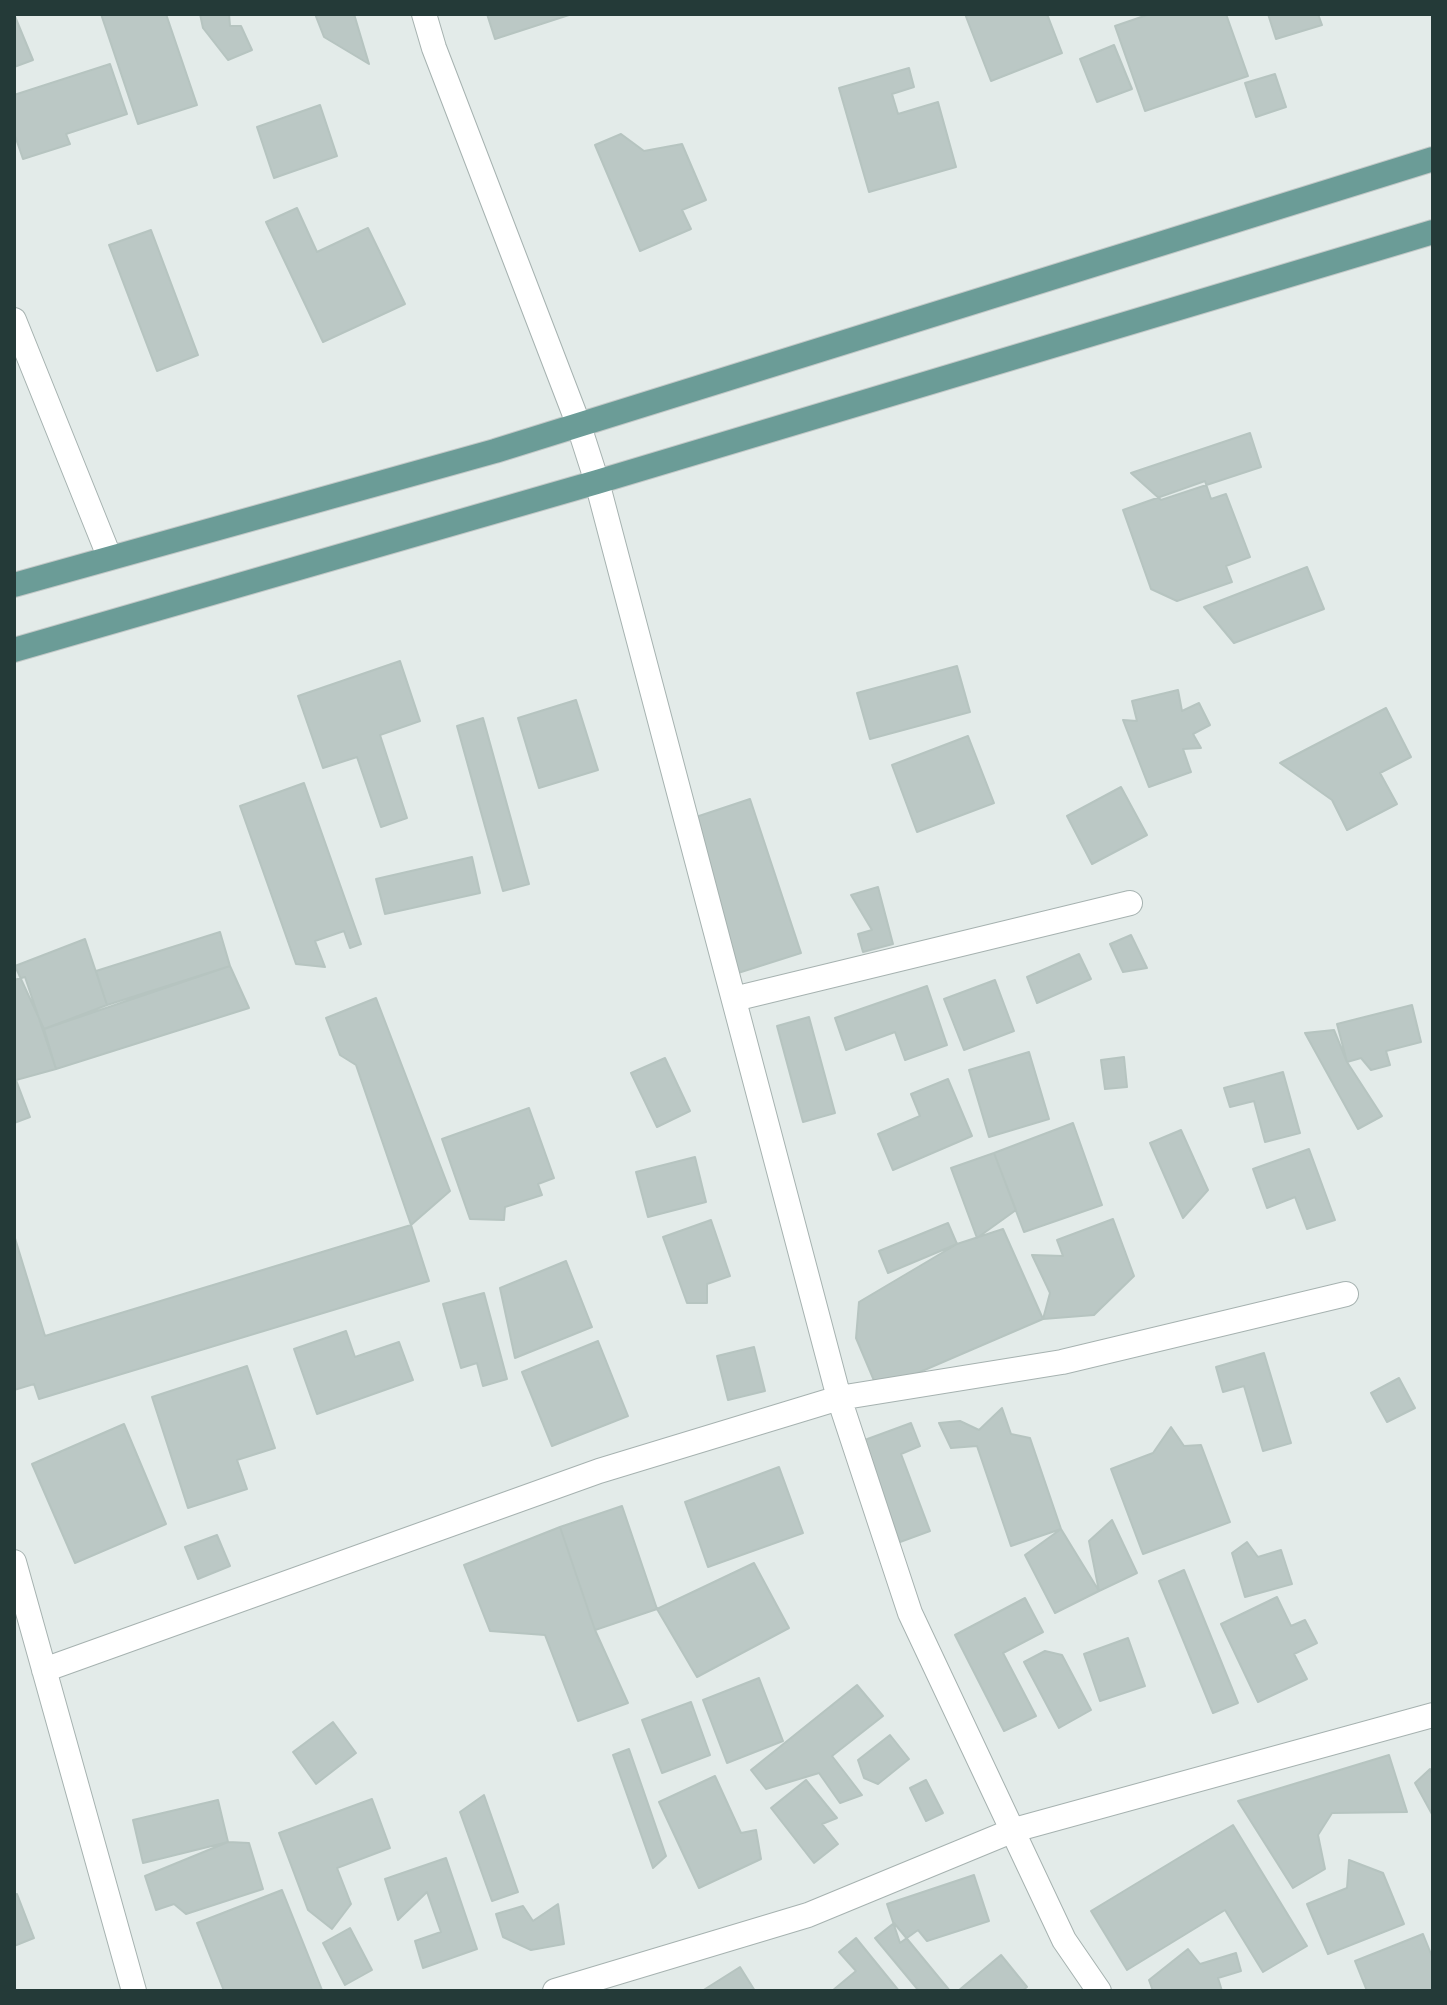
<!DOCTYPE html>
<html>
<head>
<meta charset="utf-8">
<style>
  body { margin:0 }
  #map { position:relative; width:1447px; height:2005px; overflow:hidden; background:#e3ebe9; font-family:"Roboto Condensed",sans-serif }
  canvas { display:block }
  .frame { position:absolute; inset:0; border:16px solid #243a38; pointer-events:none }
</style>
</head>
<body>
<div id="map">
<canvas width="1447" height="2005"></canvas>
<div class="frame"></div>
</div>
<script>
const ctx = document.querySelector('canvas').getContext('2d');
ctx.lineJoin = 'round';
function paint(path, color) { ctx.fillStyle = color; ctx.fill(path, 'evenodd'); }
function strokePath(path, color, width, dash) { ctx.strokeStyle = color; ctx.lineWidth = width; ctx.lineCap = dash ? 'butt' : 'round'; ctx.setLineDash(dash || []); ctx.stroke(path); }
const building = new Path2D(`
  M 14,14 L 33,60 L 14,67 Z
  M 101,14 L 166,14 L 197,105 L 138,124 Z
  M 200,14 L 229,14 L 230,26 L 241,26 L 252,50 L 228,60 L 203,28 Z
  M 315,14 L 354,14 L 369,64 L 324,37 Z
  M 487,14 L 572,14 L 495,39 Z
  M 965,14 L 1047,14 L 1062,53 L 991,81 Z
  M 1150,14 L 1226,14 L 1248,76 L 1145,111 L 1115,26 Z
  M 1268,14 L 1318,14 L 1322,25 L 1276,39 Z
  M 1114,45 L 1132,89 L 1097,102 L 1080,59 Z
  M 110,64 L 127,114 L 66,134 L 70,144 L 23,159 L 14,133 L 14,95 Z
  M 909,68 L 914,87 L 892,94 L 898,114 L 938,102 L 956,167 L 869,192 L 839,88 Z
  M 1275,74 L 1286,107 L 1256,117 L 1245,83 Z
  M 320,105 L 337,156 L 274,178 L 257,127 Z
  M 621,134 L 644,151 L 682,144 L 706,200 L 682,210 L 691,229 L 640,251 L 595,145 Z
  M 297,208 L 317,252 L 368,228 L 405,304 L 323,342 L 266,222 Z
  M 151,230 L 198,355 L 157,371 L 109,245 Z
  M 1250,433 L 1261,467 L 1161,500 L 1131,473 Z
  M 1205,481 L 1211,499 L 1226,494 L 1250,557 L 1226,566 L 1232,582 L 1177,601 L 1151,589 L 1123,510 Z
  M 1307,567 L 1324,609 L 1234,643 L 1204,607 Z
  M 400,661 L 420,721 L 380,735 L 407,818 L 381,827 L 357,757 L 323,768 L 298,696 Z
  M 957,666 L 970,712 L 870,739 L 857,693 Z
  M 1178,690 L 1182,711 L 1199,703 L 1210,725 L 1193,734 L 1201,748 L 1183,749 L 1191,772 L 1149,787 L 1123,720 L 1137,721 L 1132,701 Z
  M 576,700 L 598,770 L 539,788 L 518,718 Z
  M 1386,708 L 1411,757 L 1380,773 L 1397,804 L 1347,830 L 1332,800 L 1280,763 Z
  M 483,718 L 529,884 L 503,891 L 457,726 Z
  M 968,736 L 994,803 L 917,832 L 892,765 Z
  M 304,783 L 361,944 L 350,948 L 344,931 L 315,941 L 325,967 L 296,964 L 240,806 Z
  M 1121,787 L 1147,835 L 1092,864 L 1067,816 Z
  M 750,799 L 801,953 L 738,973 L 687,820 Z
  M 472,857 L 480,893 L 385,914 L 376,879 Z
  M 878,887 L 893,944 L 863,952 L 858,934 L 872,930 L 851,895 Z
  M 220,932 L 230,966 L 107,1005 L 96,971 Z
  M 1131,935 L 1147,968 L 1123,972 L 1110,944 Z
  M 85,939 L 107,1005 L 44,1029 L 15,966 Z
  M 1079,954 L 1091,979 L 1037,1003 L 1027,977 Z
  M 230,966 L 249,1008 L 56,1069 L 44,1029 Z
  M 25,977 L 56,1069 L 16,1080 L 30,1117 L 14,1123 L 14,980 Z
  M 995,980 L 1014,1031 L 964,1050 L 944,999 Z
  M 927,986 L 947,1045 L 905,1060 L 895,1032 L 846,1050 L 835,1018 Z
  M 376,998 L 450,1191 L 411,1225 L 356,1065 L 340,1055 L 326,1018 Z
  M 1412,1005 L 1421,1042 L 1386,1051 L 1390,1065 L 1371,1070 L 1361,1058 L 1347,1062 L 1337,1024 Z
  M 809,1017 L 835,1113 L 803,1122 L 777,1026 Z
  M 1334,1030 L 1347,1062 L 1382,1116 L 1358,1129 L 1305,1033 Z
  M 1029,1052 L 1049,1119 L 989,1137 L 969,1070 Z
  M 1124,1057 L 1127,1087 L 1105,1089 L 1101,1060 Z
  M 665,1058 L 690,1111 L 657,1127 L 631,1073 Z
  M 1283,1072 L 1300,1133 L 1265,1142 L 1254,1101 L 1230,1107 L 1224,1088 Z
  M 948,1079 L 972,1136 L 893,1170 L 878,1134 L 920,1116 L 911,1094 Z
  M 529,1108 L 554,1178 L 538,1184 L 542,1195 L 505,1207 L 504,1220 L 470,1219 L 442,1139 Z
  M 1073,1123 L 1102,1205 L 1024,1232 L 994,1153 Z
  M 1181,1130 L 1208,1190 L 1183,1218 L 1150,1143 Z
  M 1309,1149 L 1335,1220 L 1307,1229 L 1295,1197 L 1267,1208 L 1253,1169 Z
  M 994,1153 L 1016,1210 L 977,1238 L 951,1168 Z
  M 695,1157 L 706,1202 L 648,1217 L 636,1172 Z
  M 1113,1219 L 1134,1276 L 1094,1315 L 1043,1319 L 1050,1293 L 1032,1255 L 1063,1256 L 1057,1240 Z
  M 711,1220 L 730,1276 L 707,1284 L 707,1303 L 687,1303 L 663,1237 Z
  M 948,1223 L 957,1244 L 888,1273 L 879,1251 Z
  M 411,1225 L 429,1281 L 39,1399 L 34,1384 L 14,1390 L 14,1235 L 45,1336 Z
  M 1003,1229 L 1043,1319 L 878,1390 L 856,1338 L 859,1302 L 957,1244 Z
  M 566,1261 L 592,1327 L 515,1358 L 500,1288 Z
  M 484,1293 L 507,1379 L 483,1386 L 477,1363 L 461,1368 L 443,1304 Z
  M 346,1331 L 355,1357 L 399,1342 L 413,1380 L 317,1414 L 294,1349 Z
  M 598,1341 L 628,1416 L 552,1446 L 522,1372 Z
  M 754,1347 L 765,1391 L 728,1400 L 717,1356 Z
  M 1264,1353 L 1291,1443 L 1263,1451 L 1244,1386 L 1223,1392 L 1216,1367 Z
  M 247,1366 L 275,1448 L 237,1460 L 247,1489 L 188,1508 L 152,1397 Z
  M 1399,1378 L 1415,1408 L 1387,1422 L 1371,1393 Z
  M 1002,1408 L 1011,1434 L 1030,1438 L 1061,1529 L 1011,1546 L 977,1446 L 951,1448 L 939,1423 L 960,1421 L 979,1430 Z
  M 911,1423 L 920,1446 L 901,1454 L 930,1531 L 900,1542 L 862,1441 Z
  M 124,1424 L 166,1524 L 75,1563 L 32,1464 Z
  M 1171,1427 L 1184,1446 L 1201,1445 L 1230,1522 L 1143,1554 L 1111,1469 L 1153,1453 Z
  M 779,1467 L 803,1533 L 708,1567 L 685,1502 Z
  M 622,1506 L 657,1609 L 595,1630 L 560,1527 Z
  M 1112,1520 L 1137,1573 L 1099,1591 L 1089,1541 Z
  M 560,1527 L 595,1630 L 628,1703 L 578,1721 L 545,1635 L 490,1631 L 464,1565 Z
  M 1061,1529 L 1099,1591 L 1055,1613 L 1025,1555 Z
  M 217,1535 L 230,1566 L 198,1579 L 185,1547 Z
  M 1247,1542 L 1258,1557 L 1281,1550 L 1292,1584 L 1245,1597 L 1232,1553 Z
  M 754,1563 L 789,1628 L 697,1677 L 657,1609 Z
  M 1184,1570 L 1238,1703 L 1213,1713 L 1159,1581 Z
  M 1277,1597 L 1291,1626 L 1305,1620 L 1317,1643 L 1294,1654 L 1307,1679 L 1258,1702 L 1221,1624 Z
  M 1025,1598 L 1043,1632 L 1003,1653 L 1036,1716 L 1004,1731 L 955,1635 Z
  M 1128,1638 L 1145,1686 L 1100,1701 L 1084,1654 Z
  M 1045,1651 L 1062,1655 L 1091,1710 L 1059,1728 L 1024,1662 Z
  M 759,1678 L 783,1741 L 727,1763 L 703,1700 Z
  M 857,1685 L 883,1716 L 832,1756 L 862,1795 L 840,1803 L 819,1773 L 766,1789 L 751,1770 Z
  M 691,1702 L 710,1755 L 662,1773 L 642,1720 Z
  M 333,1722 L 356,1753 L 316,1784 L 293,1752 Z
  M 890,1735 L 909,1759 L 878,1784 L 864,1778 L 858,1760 Z
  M 629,1749 L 666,1856 L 653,1868 L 613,1755 Z
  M 1389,1755 L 1407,1812 L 1332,1813 L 1318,1835 L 1325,1869 L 1293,1888 L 1238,1801 Z
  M 1430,1769 L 1433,1776 L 1433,1816 L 1415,1783 Z
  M 715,1776 L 741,1833 L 756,1830 L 761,1859 L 699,1888 L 659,1802 Z
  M 806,1780 L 837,1818 L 822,1824 L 838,1844 L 814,1863 L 771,1808 Z
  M 926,1780 L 943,1813 L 926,1821 L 910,1788 Z
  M 484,1795 L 518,1892 L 492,1901 L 460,1812 Z
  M 372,1799 L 390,1848 L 337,1868 L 351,1904 L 332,1929 L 308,1910 L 279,1833 Z
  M 218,1800 L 228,1842 L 143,1863 L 133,1820 Z
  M 1233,1825 L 1307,1946 L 1263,1972 L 1225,1910 L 1127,1970 L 1091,1911 Z
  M 228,1842 L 249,1843 L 263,1889 L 186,1914 L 174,1904 L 156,1910 L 145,1876 Z
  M 446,1858 L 477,1949 L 423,1968 L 415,1941 L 441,1932 L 427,1892 L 398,1920 L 385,1879 Z
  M 1349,1860 L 1383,1873 L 1404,1924 L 1328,1954 L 1307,1904 L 1347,1888 Z
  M 974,1875 L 989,1921 L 927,1941 L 918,1930 L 900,1943 L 887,1904 Z
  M 282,1890 L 322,1990 L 224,1991 L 197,1923 Z
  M 17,1894 L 34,1938 L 14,1946 L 14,1895 Z
  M 558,1904 L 564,1944 L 531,1950 L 503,1937 L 496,1914 L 523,1906 L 533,1921 Z
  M 894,1923 L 950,1991 L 919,1991 L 875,1938 Z
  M 350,1928 L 372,1970 L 345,1985 L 323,1943 Z
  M 1423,1934 L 1433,1959 L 1433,1991 L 1367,1991 L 1355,1961 Z
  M 856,1938 L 899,1991 L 832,1991 L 856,1971 L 839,1952 Z
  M 1188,1949 L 1200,1964 L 1236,1953 L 1241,1971 L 1218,1978 L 1222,1991 L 1153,1991 L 1149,1980 Z
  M 1001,1955 L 1027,1987 L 1022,1991 L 958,1991 Z
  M 740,1967 L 755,1991 L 702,1991 Z`);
paint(building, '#bbc8c5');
strokePath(building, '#b6c4c0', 2);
const minor = new Path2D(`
  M 424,14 L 434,48 L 578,423 L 597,482 L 839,1398 L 910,1613 L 1064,1940 L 1099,1991
  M 14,320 L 109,556
  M 734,999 L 1130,903
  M 14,1562 L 134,1991
  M 44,1670 L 599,1471 L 839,1398 L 1062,1362 L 1346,1294
  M 555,1991 L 808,1915 L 1014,1830 L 1433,1715`);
const major = new Path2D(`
  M 14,585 L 495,451 L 1433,159
  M 14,650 L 597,482 L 1433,232`);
strokePath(minor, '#a6b2b0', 26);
strokePath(major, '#c2c8c7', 26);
strokePath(minor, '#fff', 24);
strokePath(major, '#6b9c97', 24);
</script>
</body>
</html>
